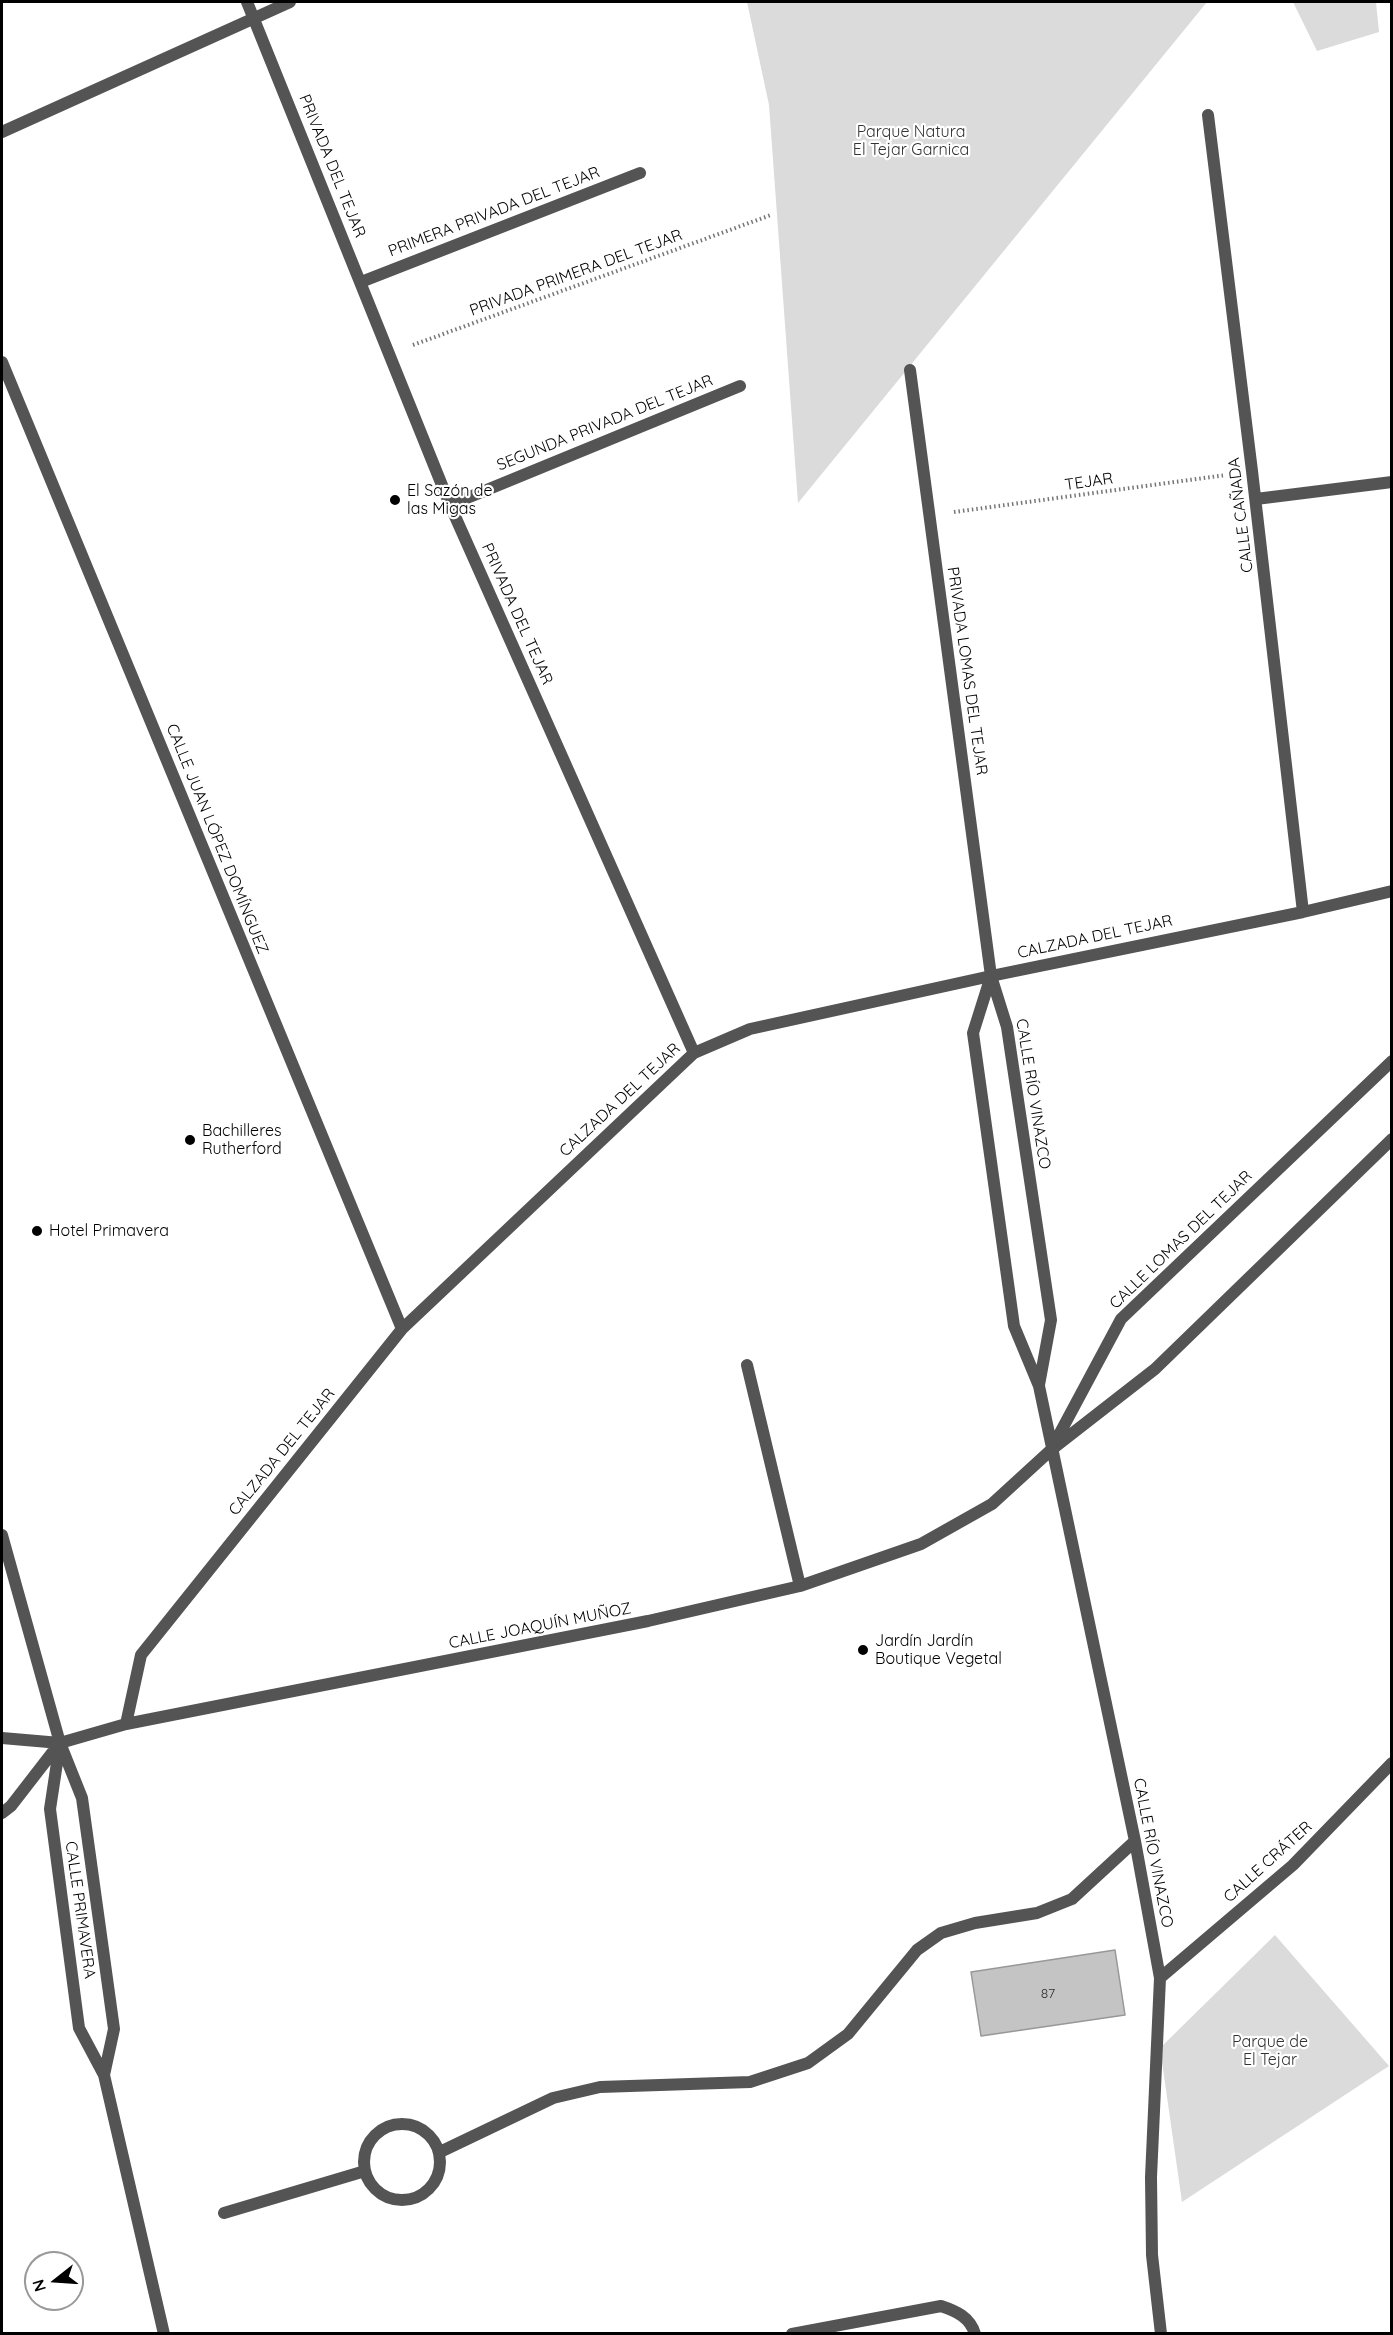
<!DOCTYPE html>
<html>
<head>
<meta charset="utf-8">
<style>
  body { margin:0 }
  #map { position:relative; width:1393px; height:2335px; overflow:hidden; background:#fff; font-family:Quicksand,sans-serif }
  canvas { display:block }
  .frame { position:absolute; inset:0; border:3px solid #000; pointer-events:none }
  .north { position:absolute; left:24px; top:2251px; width:60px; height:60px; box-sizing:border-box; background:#fff; border:2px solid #999; border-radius:50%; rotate:253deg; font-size:16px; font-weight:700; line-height:24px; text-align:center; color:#000 }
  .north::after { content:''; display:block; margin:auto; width:21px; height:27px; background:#000; clip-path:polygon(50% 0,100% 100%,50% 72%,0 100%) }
</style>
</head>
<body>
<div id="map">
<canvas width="1393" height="2335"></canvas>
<div class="frame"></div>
<div class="north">N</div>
</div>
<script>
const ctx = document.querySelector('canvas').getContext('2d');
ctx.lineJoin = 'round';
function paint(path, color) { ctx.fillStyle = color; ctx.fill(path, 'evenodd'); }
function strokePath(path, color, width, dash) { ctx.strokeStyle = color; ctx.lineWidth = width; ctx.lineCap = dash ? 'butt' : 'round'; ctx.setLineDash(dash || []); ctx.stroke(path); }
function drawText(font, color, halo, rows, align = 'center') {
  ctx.font = font + ' Quicksand,sans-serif'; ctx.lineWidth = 4.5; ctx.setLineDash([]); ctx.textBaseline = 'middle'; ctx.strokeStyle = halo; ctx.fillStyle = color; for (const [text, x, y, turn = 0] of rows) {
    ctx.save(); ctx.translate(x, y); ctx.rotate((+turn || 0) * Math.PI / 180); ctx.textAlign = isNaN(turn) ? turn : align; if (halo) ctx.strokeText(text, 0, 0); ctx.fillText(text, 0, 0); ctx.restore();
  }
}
paint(new Path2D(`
  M 747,2 L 1207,2 L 798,503 L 769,105 Z
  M 1293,2 L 1376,2 L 1379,32 L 1317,51 Z
  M 1275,1935 L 1389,2066 L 1182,2202 L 1160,2048 Z`), '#dbdbdb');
const building = new Path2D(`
  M 1115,1950 L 1125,2015 L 981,2036 L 971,1972 Z`);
paint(building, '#c4c4c4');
strokePath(building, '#989898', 1.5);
strokePath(new Path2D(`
  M 413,345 L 771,215
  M 954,512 L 1226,475`), '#767676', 4, [1.5, 3]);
strokePath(new Path2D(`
  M 247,2 L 450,505 L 694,1053
  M 1208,115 L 1252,471 L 1303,912
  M 2,132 L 290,2
  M 361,282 L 640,173
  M 2,362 L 402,1329
  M 910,370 L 991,976 L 1007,1027 L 1051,1320 L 1039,1385
  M 1256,499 L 1392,482
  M 450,505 L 740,386
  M 991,976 L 973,1033 L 1014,1326 L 1039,1386 L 1135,1841 L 1160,1978 L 1151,2177 L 1152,2255 L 1161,2334
  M 747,1365 L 800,1586
  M 1053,1446 L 1121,1319 L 1392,1061
  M 2,1535 L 60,1743 L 82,1798 L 114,2029 L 104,2075
  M 126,1724 L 141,1655 L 402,1329 L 694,1053 L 750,1029 L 991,976 L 1303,912 L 1392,891
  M 2,1738 L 60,1743 L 126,1724 L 648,1621 L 800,1586 L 921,1544 L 992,1504 L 1051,1450 L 1155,1369 L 1392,1139
  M 60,1743 L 50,1809 L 79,2028 L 104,2075 L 164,2334
  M 2,1813 L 11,1806 L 59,1744
  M 1160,1978 L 1293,1865 L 1392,1763
  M364 2162a38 38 0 1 1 76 0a38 38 0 1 1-76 0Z
  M 440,2152 L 553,2098 L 600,2087 L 750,2082 L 808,2063 L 848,2034 L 917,1950 L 941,1933 L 975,1923 L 1037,1913 L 1072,1899 L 1135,1841
  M 224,2213 L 365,2171
  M 792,2334 L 941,2306 C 956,2311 970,2317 975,2334`), '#545454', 12);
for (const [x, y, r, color] of [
  [395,500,6,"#000"],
  [190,1140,6,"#000"],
  [37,1231,6,"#000"],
  [863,1650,6,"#000"]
]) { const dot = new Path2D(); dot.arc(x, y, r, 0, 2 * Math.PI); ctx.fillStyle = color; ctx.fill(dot); strokePath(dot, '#fff', 2); }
drawText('14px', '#313131', null, [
  ["87",1048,1994]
]);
drawText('16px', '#323232', '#fff', [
  ["Parque Natura",911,132],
  ["El Tejar Garnica",911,150],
  ["Parque de",1270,2042],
  ["El Tejar",1270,2060]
]);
drawText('16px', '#000', '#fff', [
  ["PRIVADA DEL TEJAR",332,166,68],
  ["PRIMERA PRIVADA DEL TEJAR",494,212,-21],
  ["PRIVADA PRIMERA DEL TEJAR",576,273,-20],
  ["SEGUNDA PRIVADA DEL TEJAR",605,423,-22],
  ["TEJAR",1089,482,-8],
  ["CALLE CAÑADA",1241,515,-97],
  ["PRIVADA DEL TEJAR",517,614,66],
  ["PRIVADA LOMAS DEL TEJAR",967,671,82],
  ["CALLE JUAN LÓPEZ DOMÍNGUEZ",217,839,68],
  ["CALZADA DEL TEJAR",1095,937,-12],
  ["CALLE RÍO VINAZCO",1033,1094,81],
  ["CALZADA DEL TEJAR",620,1100,-43],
  ["CALLE LOMAS DEL TEJAR",1181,1240,-44],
  ["CALZADA DEL TEJAR",282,1452,-51],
  ["CALLE JOAQUÍN MUÑOZ",540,1626,-11],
  ["CALLE RÍO VINAZCO",1153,1853,79],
  ["CALLE CRÁTER",1268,1862,-42],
  ["CALLE PRIMAVERA",80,1910,82]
]);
drawText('16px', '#000', '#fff', [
  ["El Sazón de",407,491],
  ["las Migas",407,509],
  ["Bachilleres",202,1131],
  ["Rutherford",202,1149],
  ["Hotel Primavera",49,1231],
  ["Jardín Jardín",875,1641],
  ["Boutique Vegetal",875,1659]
], 'left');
</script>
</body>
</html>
